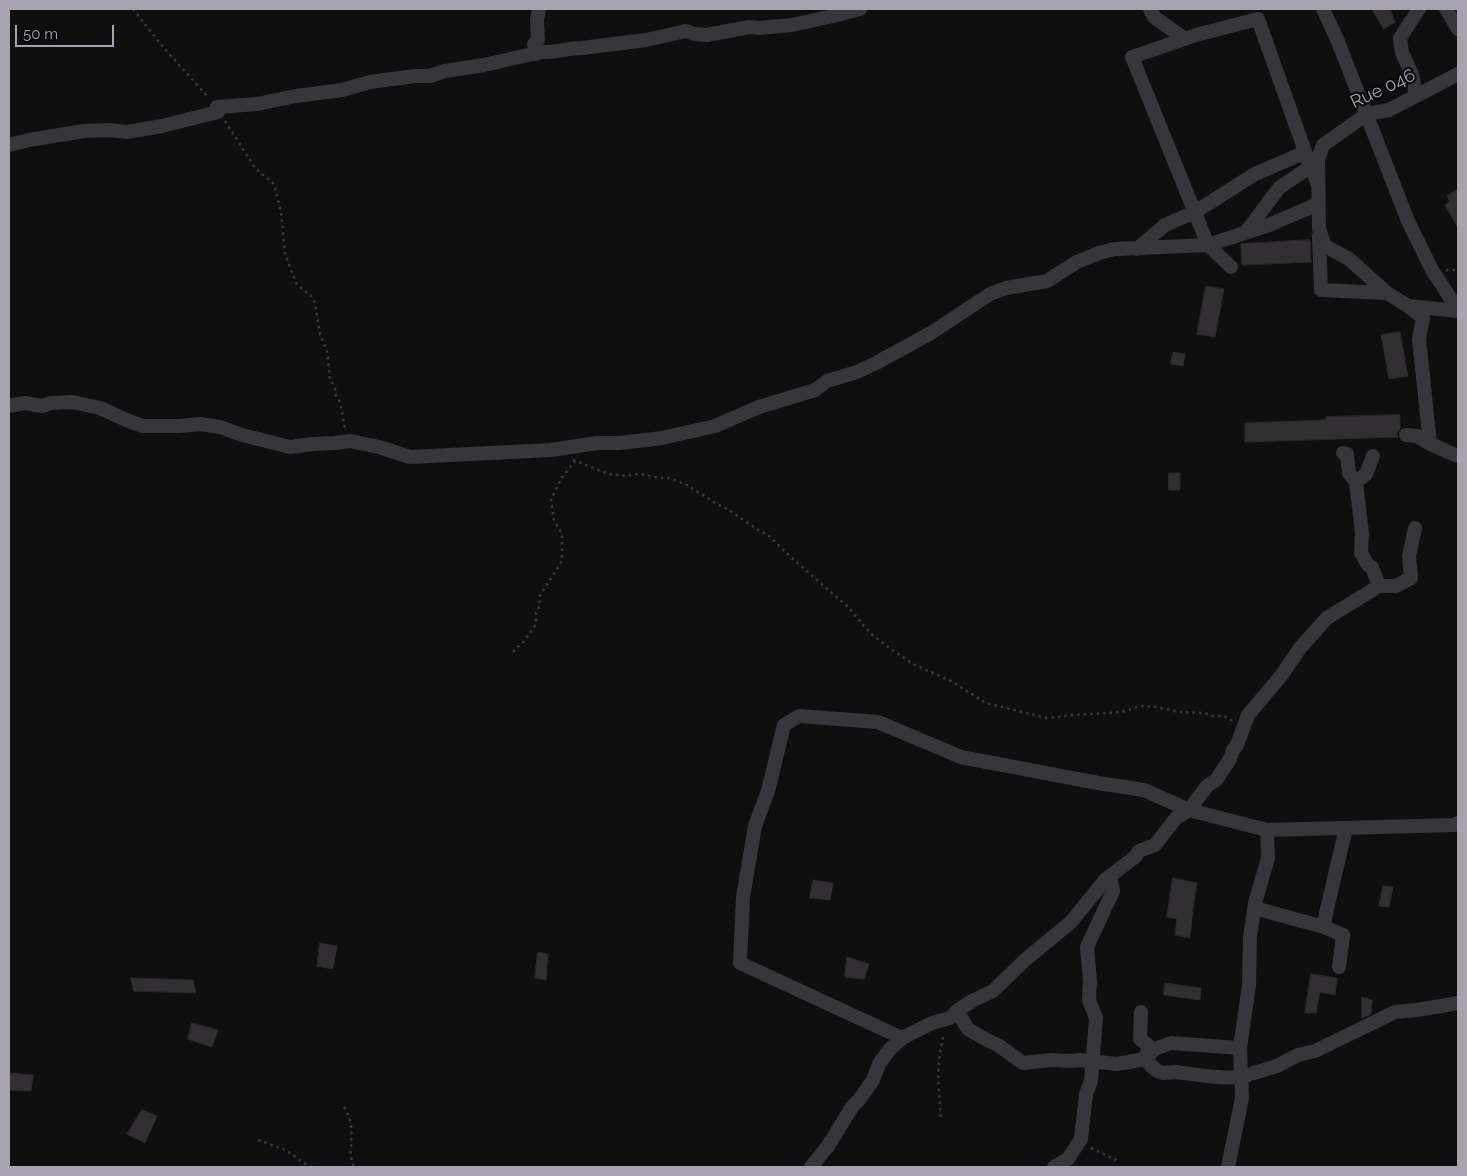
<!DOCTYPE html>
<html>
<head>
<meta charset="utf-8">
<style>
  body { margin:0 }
  #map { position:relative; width:1467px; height:1176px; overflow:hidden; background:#100f10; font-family:Raleway,sans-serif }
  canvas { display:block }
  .frame { position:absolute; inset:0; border:10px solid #a6a2b0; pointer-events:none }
  .scale { position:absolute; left:15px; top:25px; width:99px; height:22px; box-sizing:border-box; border:2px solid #a6a2b0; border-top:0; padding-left:6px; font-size:15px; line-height:18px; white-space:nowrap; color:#a6a2b0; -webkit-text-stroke:4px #0b0a0b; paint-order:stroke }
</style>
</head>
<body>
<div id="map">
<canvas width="1467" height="1176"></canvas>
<div class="frame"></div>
<div class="scale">50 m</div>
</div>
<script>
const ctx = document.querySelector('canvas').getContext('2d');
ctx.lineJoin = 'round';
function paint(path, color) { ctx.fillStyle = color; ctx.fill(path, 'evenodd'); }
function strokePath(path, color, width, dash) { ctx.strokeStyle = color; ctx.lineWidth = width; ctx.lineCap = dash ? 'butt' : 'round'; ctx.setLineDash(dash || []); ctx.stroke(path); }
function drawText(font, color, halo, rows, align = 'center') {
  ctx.font = font + ' Raleway,sans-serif'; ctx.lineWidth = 4.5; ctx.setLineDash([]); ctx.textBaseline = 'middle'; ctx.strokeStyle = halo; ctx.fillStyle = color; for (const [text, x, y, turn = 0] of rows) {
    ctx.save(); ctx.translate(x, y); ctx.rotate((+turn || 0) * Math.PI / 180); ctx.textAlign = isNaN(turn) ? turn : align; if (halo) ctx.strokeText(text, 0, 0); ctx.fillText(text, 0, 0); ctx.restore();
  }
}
const building = new Path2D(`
  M 1372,9 L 1390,9 L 1395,22 L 1384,29 Z
  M 1458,189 L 1458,228 L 1445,205 L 1450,202 L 1447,196 Z
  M 1310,240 L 1311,262 L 1242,265 L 1241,244 Z
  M 1206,286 L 1224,289 L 1215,337 L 1197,334 Z
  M 1400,332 L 1408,376 L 1389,379 L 1381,335 Z
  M 1173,352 L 1185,354 L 1183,366 L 1171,364 Z
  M 1400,415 L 1400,429 L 1397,434 L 1398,437 L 1245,442 L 1245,423 L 1326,420 L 1326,417 Z
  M 1169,473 L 1180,473 L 1180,490 L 1169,490 Z
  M 1173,878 L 1197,883 L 1193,908 L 1190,938 L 1175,935 L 1177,919 L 1167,917 Z
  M 813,880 L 833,883 L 830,900 L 810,898 Z
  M 1383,886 L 1393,887 L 1389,907 L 1379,906 Z
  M 320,943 L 337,946 L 333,969 L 317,966 Z
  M 538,952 L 548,954 L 546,980 L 535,978 Z
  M 847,957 L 869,964 L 864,979 L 845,977 Z
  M 1311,974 L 1337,978 L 1335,995 L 1320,992 L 1316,1013 L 1305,1013 Z
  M 131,978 L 193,980 L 196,993 L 134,991 Z
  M 1165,983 L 1201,988 L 1200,1000 L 1164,995 Z
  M 1362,997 L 1372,1000 L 1371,1014 L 1362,1018 Z
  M 192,1023 L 218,1030 L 212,1047 L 188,1039 Z
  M 9,1073 L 33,1075 L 31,1091 L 9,1090 Z
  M 142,1110 L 157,1116 L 145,1143 L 127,1134 Z`);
paint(building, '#312f32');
strokePath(building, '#2b292c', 1);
strokePath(new Path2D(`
  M 133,9 L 163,47 L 209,98
  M 225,121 L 255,168 L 274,184 L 281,212 L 285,254 L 297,285 L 304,290 L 312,297 L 315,303 L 320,334 L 327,351 L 330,379 L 335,388 L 335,394 L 340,402 L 345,428
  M 1446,270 L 1458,270
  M 573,460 L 609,474 L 626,476 L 640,474 L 660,478 L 669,478 L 687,485 L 717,504 L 729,510 L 761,532 L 767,534 L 794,560 L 847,606 L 871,634 L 891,649 L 913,664 L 951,681 L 986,703 L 1047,718 L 1072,715 L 1110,713 L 1127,711 L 1133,708 L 1143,706 L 1157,707 L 1179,712 L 1204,713 L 1213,716 L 1224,716 L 1232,721
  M 513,652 L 524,641 L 536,624 L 536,613 L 540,605 L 539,597 L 562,561 L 562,534 L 554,520 L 551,500 L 561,479 L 575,461
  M 344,1107 C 354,1123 351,1133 351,1151 C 350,1156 352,1162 354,1167
  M 941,1117 C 938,1088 936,1062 944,1034
  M 258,1140 L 286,1150 L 302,1162 L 312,1167
  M 1091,1148 L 1120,1162`), '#3a393e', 2.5, [2.5, 4]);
strokePath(new Path2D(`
  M 1150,9 L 1154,17 L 1185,39
  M 1323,9 L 1337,39 L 1408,221 L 1432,270 L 1458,310
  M 1446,9 L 1458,29
  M 536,54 L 534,44 L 538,40 L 537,20 L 539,9
  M 1416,95 L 1412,74 L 1402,53 L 1400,38 L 1419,9
  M 9,145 L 29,140 L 84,131 L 109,130 L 127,132 L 162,126 L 218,112 L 217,107 L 257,104 L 296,96 L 342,90 L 370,82 L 415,76 L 430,76 L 445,71 L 484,65 L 541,52 C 555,53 568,48 582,48 L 646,40 L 686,31 L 694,34 L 707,35 L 749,27 L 759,28 L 792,25 L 833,16 L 860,9
  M 1318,204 L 1269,225 L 1208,245 L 1132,57 L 1196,35 L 1258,19 L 1307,157 L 1318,185
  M 1246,232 L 1279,188 L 1311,166
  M 1319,235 L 1321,290 L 1387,293
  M 1137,249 L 1165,225 L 1195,212 L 1255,174 L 1299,155 L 1307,157
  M 1408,306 L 1458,311
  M 9,406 L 25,403 L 42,406 L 51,403 L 72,402 L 100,408 L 131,422 L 143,426 L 180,426 L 200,424 L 220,427 L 242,435 L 290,447 L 313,444 L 335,443 L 350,441 L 379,447 L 410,457 L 551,450 L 597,443 L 620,443 L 662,438 L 715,426 L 759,407 L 815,390 L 827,381 L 857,372 L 876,363 L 931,333 L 990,294 L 1006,288 L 1047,281 L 1077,262 L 1099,253 L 1115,249 L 1208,245 L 1231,267
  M 1406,435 L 1417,436 L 1430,444 L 1419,339 L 1423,318 L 1408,306 L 1387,293 L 1349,259 L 1325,246 L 1319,229 L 1318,160 L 1323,145 L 1367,114 L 1389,110 L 1458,74
  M 1430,444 L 1458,456
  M 1343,453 L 1347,454 L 1349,473 L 1356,482 L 1362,533 L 1361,553 L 1368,565 L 1372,567 L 1379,586
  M 1356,482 L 1366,474 L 1373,456
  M 1255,903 L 1258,909 L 1324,927
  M 1339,967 L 1343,935 L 1324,927 L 1326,913 L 1346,828
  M 958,1010 L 963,1021 L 968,1029 L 987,1040 L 998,1045 L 1023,1063 L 1052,1060 L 1070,1061 L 1080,1060 L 1117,1064 L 1145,1059 L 1155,1049 L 1171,1043 L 1240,1048
  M 1141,1012 L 1140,1039 L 1149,1046 L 1145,1059 C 1150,1065 1155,1071 1163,1073 C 1167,1073 1171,1072 1175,1072 C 1195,1074 1229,1081 1248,1075
  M 902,1038 L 740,963 L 743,897 L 755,826 L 768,791 L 784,725 L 799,716 L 878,722 L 961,757 L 1098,783 L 1144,790 L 1189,810 L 1267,830
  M 1254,1073 L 1277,1066 L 1298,1055 L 1315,1051 L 1395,1012 L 1417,1010 L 1458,1003
  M 811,1167 L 828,1146 L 852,1107 L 859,1100 L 873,1080 L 879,1064 L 890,1049 L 902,1038 L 932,1023 L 950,1018 L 958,1010 L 972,1001 L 993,991 L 1025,960 L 1071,922 L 1106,879 L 1135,857 L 1139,851 L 1155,845 L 1176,818 L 1189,810 L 1207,786 L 1216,780 L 1230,759 L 1233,750 L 1237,745 L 1248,715 L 1281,676 L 1300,648 L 1327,618 L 1379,586 L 1396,586 L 1411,578 L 1409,556 L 1415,528
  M 1054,1167 L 1068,1159 L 1081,1139 L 1086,1094 L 1091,1081 L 1096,1018 L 1089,1000 L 1090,981 L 1087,947 L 1113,891 L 1110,876
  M 1228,1167 L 1242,1098 L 1240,1048 L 1249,985 L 1250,937 L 1255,903 L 1268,858 L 1267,830 L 1454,825 L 1458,823`), '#37363a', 14);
drawText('18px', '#a6a2b0', '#0b0a0b', [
  ["Rue 046",1383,89,-25]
]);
</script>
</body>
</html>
